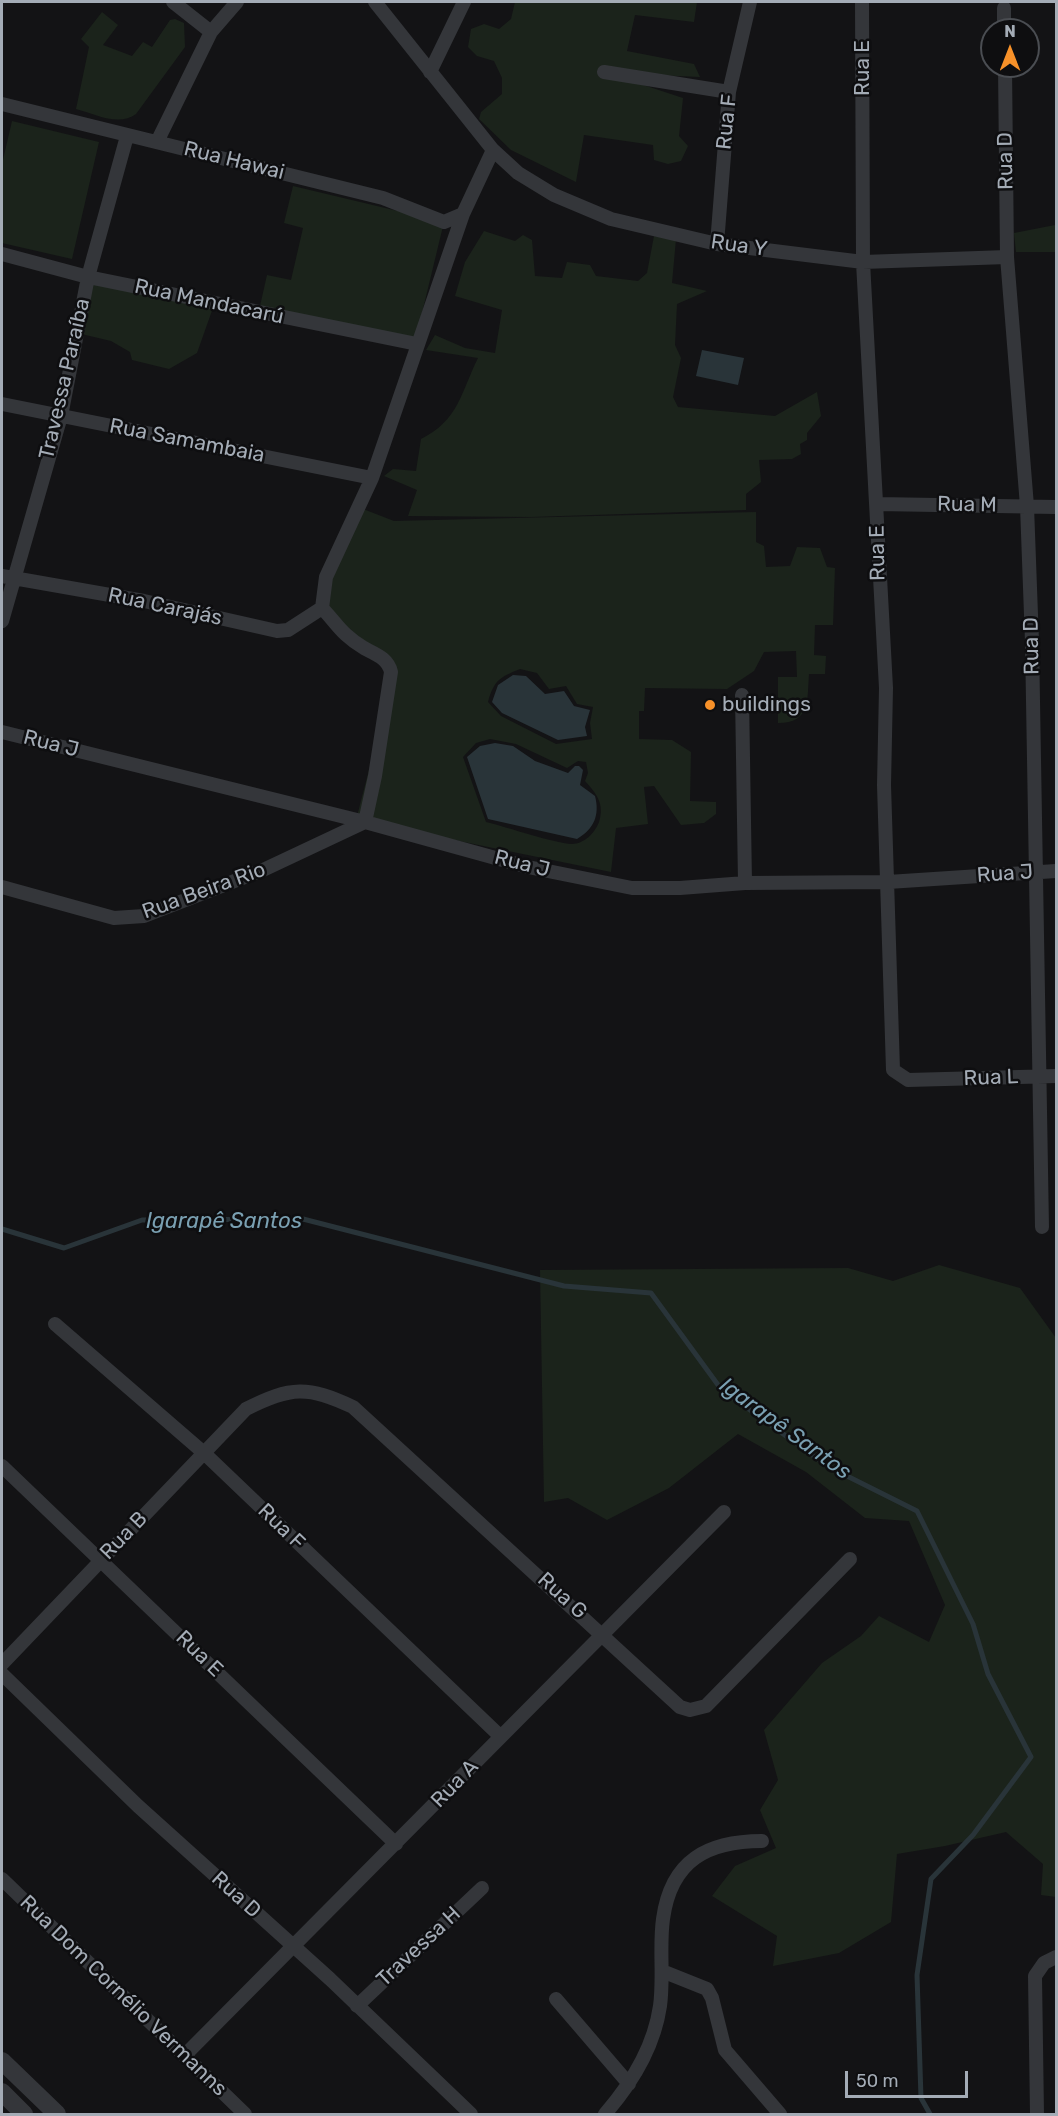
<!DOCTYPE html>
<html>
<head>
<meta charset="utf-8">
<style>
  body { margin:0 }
  #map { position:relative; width:1058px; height:2116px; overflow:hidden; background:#131315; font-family:Rubik,sans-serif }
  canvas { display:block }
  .frame { position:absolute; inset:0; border:3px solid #a4acb6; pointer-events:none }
  .north { position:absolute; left:980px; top:18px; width:60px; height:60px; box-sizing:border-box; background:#0e0e10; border:2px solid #4a4d52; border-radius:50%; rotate:0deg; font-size:16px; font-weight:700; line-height:24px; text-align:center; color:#a4acb6 }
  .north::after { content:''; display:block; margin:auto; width:21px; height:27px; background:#f79129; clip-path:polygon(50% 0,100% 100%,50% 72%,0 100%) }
  .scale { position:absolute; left:845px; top:2071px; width:123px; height:27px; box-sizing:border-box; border:3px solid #a4acb6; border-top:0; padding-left:8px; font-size:18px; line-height:21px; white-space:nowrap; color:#a4acb6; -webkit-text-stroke:4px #0e0e10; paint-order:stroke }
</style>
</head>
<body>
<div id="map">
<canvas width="1058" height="2116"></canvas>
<div class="frame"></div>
<div class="north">N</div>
<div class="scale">50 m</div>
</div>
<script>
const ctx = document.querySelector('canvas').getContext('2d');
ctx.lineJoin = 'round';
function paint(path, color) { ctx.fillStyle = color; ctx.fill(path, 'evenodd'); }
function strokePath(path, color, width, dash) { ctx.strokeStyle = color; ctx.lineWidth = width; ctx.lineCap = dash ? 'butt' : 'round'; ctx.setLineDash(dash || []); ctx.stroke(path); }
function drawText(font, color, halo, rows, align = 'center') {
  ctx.font = font + ' Rubik,sans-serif'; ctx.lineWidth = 5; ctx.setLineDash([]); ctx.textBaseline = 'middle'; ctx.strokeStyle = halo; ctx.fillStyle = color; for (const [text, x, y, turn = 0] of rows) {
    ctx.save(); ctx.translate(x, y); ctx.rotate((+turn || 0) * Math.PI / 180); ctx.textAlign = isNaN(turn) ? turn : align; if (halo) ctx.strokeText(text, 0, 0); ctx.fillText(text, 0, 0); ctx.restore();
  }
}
paint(new Path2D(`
  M 515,2 L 697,2 L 694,22 L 635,15 L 627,51 L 694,64 L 700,77 L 607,73 L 683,98 L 679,136 L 688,146 L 681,161 L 668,164 L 654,160 L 653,145 L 584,135 L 576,182 L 511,150 L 479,119 L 481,112 L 502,94 L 502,78 L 494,61 L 477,56 L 468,47 L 471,29 L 484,24 L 499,29 L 511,19 Z
  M 102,12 L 118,25 L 103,45 L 132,56 L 143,42 L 152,47 L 170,20 L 175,19 L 184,23 L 185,47 L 136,114 C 119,127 95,114 76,109 L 89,47 L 81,39 Z
  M 12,121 L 99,142 L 72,259 L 2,243 L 2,164 Z
  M 293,186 L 444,222 L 415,342 L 260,306 L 267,275 L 291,280 L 303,228 L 284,223 Z
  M 1056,216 L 1056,252 L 1016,252 L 1014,233 L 1055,225 Z
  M 484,231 L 515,241 L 523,235 L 532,240 L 535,276 L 562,278 L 567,262 L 590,265 L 596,276 L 638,281 L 647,273 L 654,236 L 676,239 L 672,283 L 707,291 L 677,304 L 675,345 L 681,358 L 673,397 L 678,407 L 775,416 L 817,392 L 821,416 L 807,433 L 807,440 L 800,444 L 801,454 L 792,459 L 759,460 L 761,482 L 746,494 L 746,510 L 531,517 L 408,516 L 417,490 L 384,476 L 393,469 L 416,471 L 421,439 C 459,420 461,392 478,358 L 426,350 L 435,335 L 465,348 L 495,353 L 502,310 L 455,296 L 465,262 Z
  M 88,280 L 214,305 L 197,353 L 169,369 L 132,360 L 130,352 L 111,341 L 77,333 Z
  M 358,507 L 394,521 L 756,512 L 756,542 L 764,546 L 766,567 L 790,566 L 797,547 L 820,548 L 827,567 L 835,568 L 833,625 L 815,625 L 814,655 L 826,656 L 825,674 L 809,674 C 807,700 811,723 778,723 L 778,677 L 797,677 L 796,651 L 764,652 L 754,671 L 727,689 L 645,688 L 644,711 L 639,711 L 639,739 L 672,740 L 691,752 L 690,801 L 716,802 L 716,814 L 704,823 L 681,825 L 654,786 L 644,787 L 648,824 L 616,828 L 611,872 L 356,820 L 395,670 L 340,626 L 326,607 L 331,576 ZM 520,669 L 537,673 L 549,689 L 566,686 L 577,704 L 593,707 L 590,723 L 592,739 L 556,744 L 501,716 L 488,702 C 494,680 500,677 520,669 ZM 490,739 L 516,744 L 567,768 L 578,761 L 586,762 L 588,773 L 585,781 C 596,793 605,804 599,822 C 595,833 584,844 572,844 C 553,843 507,827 486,822 L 463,757 L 476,743 Z
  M 939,1265 L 1020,1288 L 1056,1338 L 1056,1897 L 1041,1895 L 1043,1864 L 1006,1832 L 945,1846 L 897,1854 L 891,1922 L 839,1953 L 773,1966 L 777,1936 L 712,1896 L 735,1866 L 776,1848 L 760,1810 L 778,1780 L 764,1730 L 822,1663 L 861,1636 L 879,1616 L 929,1642 L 945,1605 L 909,1521 L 865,1518 L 806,1472 L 738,1434 L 669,1488 L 607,1520 L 568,1498 L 544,1502 L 540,1270 L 848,1268 L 893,1281 Z`), '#1b231b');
paint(new Path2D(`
  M 702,350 L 744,358 L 738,385 L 696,376 Z
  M 513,675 L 526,676 L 545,694 L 564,691 L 574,706 L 590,710 L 585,727 L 587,736 L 558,740 L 502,713 L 492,702 L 498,685 Z
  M 495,743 L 513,746 L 535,761 L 568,773 L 575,766 L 579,766 L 583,770 L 580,785 L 595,796 C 600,815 594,829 577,839 L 488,819 L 467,757 L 480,746 Z`), '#293439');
strokePath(new Path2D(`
  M 2,1229 L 64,1248 L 142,1220 L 303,1219 L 564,1286 L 651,1293 L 721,1389 L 829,1467 L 917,1511 L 973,1624 L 988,1674 L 1031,1757 L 973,1835 L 931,1879 L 917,1975 L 921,2098 L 930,2114`), '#293439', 5);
strokePath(new Path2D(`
  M 173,2 L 211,32
  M 375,2 L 493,150 L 518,173 L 554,195 L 611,219 L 717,244 L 863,262 L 1007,257
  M 862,2 L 863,262 L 886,688 L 884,785 L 893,1070 L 908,1080 L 1056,1076
  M 1004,8 L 1004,30
  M 1005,66 L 1007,257 L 1027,506 L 1032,642 L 1042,1227
  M 430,72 L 464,2
  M 604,72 L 729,92
  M 2,104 L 383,198 L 444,222 L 463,214
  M 157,142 L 211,32 L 237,2
  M 717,244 L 729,92 L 750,2
  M 2,254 L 88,277 L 417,344
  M 2,404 L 372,478
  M 877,504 L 1056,507
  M 2,576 L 144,601 L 277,631 L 288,630 L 322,608
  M 2,621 L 61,416 L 88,277 L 127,136
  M 742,695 L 745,883
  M 2,732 L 365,822 L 528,867 L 632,888 L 680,888 L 745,883 L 888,882 L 1056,871
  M 2,887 L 114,918 L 144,916 L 263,870 L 365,822 L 375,776 L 391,672 C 388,658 375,654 364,648 C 342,635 338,625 322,608 L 326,577 L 372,478 L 463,214 L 493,150
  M 55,1324 L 204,1453 L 500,1736
  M 2,1466 L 396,1844
  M 2,1664 L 246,1409 C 291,1386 308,1386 353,1407 L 680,1707 L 690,1710 L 706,1706 L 850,1559
  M 2,1674 L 138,1806 L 330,1979 L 471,2114
  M 2,1879 L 245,2114
  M 662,1971 L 707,1989 L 712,1998 L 725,2050 L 780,2114
  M 556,1999 L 629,2084
  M 357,2006 L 482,1888
  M 185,2055 L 724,1512
  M 605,2114 C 632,2083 654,2047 660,2006 C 664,1977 659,1947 663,1919 C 671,1860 708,1841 762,1841
  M 1037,2114 L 1035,1976 L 1044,1963 L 1056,1957`), '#34363a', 14);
strokePath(new Path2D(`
  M 2,2061 L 57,2114
  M 2,2092 L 24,2114`), '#34363a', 18);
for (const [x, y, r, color] of [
  [710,705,6,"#f79129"]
]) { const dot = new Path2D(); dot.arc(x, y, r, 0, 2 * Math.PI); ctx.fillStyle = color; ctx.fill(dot); strokePath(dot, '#0e0e10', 2); }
drawText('21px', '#a4acb6', '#0e0e10', [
  ["Rua E",863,68,-90],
  ["Rua F",727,122,-84],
  ["Rua Hawai",234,161,14],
  ["Rua D",1006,161,-91],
  ["Rua Y",739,246,8],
  ["Rua Mandacarú",209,302,12],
  ["Travessa Paraíba",65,379,-77],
  ["Rua Samambaia",187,441,11],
  ["Rua M",967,505,1],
  ["Rua E",878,553,-91],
  ["Rua Carajás",165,607,12],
  ["Rua D",1032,646,-91],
  ["Rua J",51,744,14],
  ["Rua J",522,864,14],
  ["Rua J",1005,874,-4],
  ["Rua Beira Rio",204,891,-20],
  ["Rua L",991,1078,-2],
  ["Rua F",281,1527,44],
  ["Rua B",124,1536,-46],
  ["Rua G",562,1596,42],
  ["Rua E",199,1654,44],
  ["Rua A",455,1784,-46],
  ["Rua D",236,1895,42],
  ["Travessa H",419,1947,-43],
  ["Rua Dom Cornélio Vermanns",123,1996,44]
]);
drawText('21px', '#a4acb6', '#0e0e10', [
  ["buildings",722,705]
], 'left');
drawText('italic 22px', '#7aa0b2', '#0e0e10', [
  ["Igarapê Santos",224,1222],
  ["Igarapê Santos",785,1429,36]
]);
</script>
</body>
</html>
